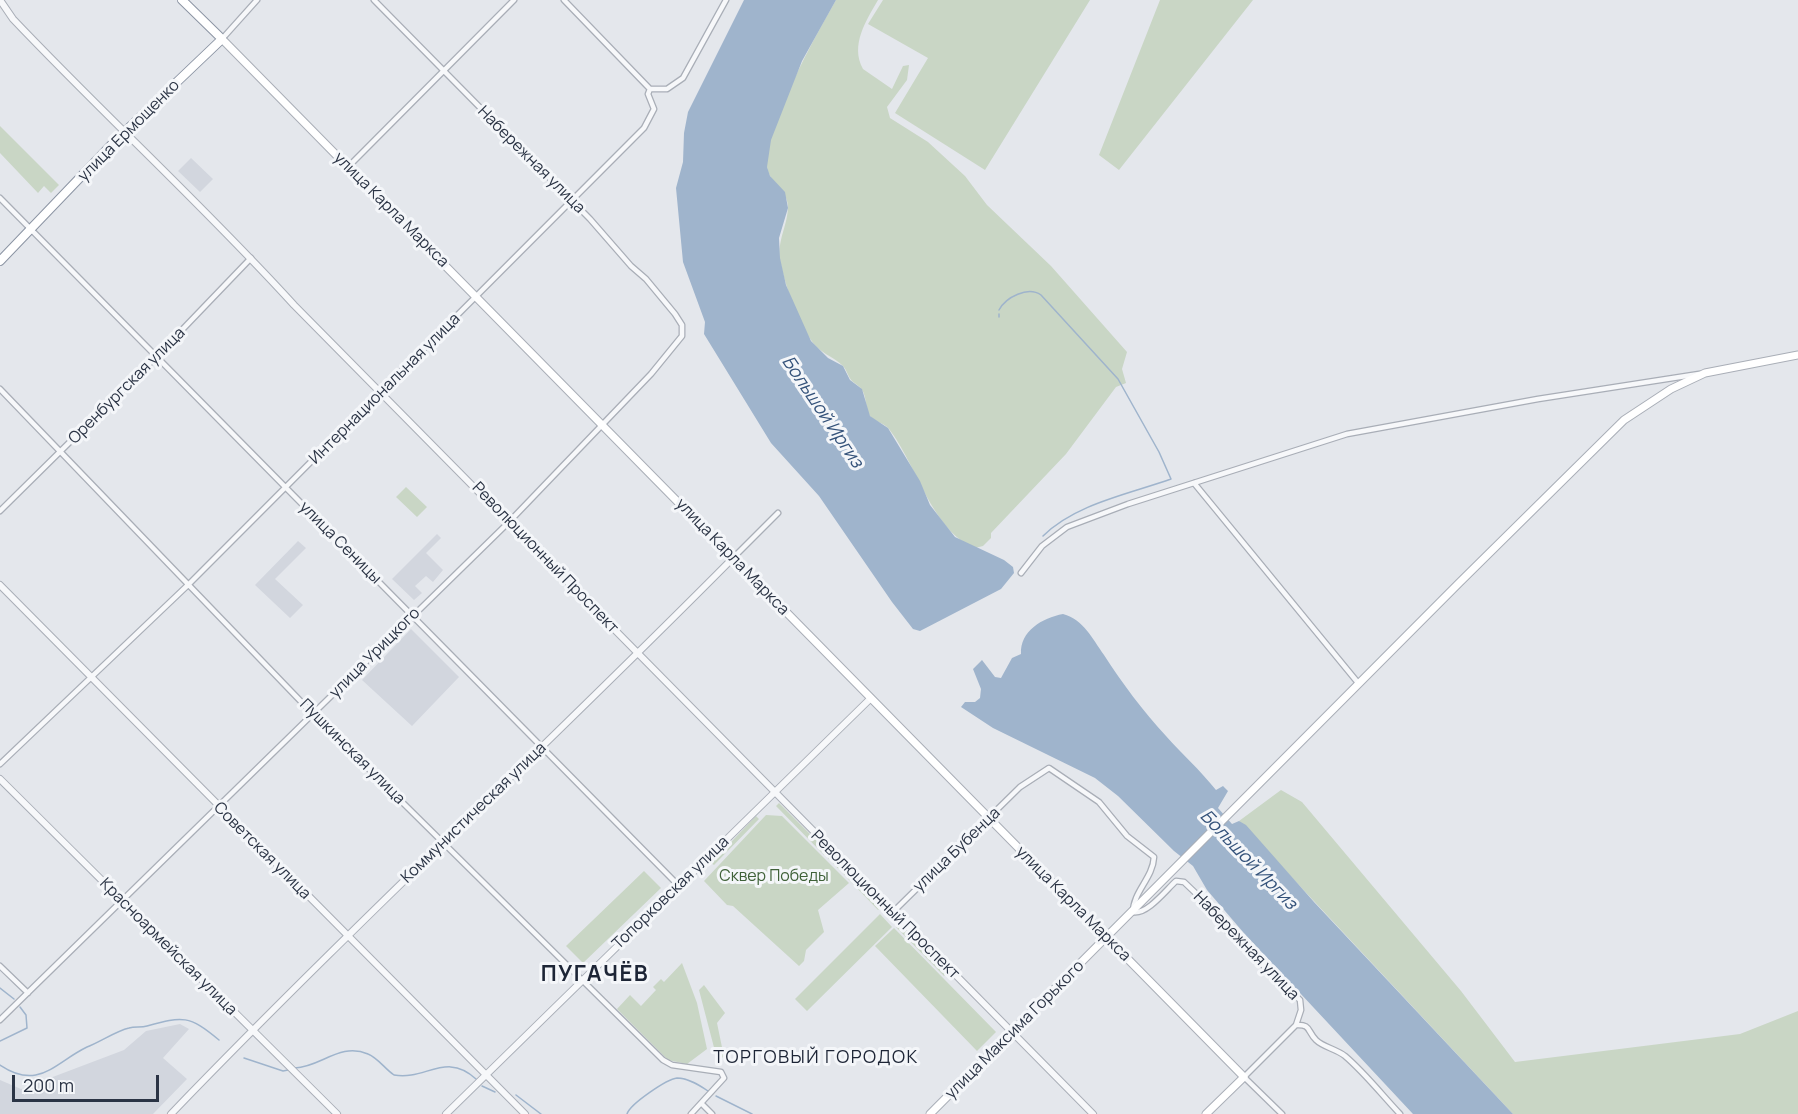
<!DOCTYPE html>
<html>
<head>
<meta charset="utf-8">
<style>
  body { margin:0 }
  #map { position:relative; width:1798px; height:1114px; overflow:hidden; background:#e4e7ec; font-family:Manrope,sans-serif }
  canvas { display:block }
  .scale { position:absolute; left:12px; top:1075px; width:147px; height:27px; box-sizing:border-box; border:3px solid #2b3445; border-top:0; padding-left:8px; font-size:18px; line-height:21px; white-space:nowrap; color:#2b3445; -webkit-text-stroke:4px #f4f6f9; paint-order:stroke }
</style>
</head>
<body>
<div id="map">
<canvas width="1798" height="1114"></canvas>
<div class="scale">200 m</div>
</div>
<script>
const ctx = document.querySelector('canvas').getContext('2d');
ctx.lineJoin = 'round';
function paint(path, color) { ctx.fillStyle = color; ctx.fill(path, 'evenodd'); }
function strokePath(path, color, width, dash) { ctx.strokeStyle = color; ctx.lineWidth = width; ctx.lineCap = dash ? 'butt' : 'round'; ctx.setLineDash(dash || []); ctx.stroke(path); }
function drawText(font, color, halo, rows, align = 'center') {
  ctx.font = font + ' Manrope,sans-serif'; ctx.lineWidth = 6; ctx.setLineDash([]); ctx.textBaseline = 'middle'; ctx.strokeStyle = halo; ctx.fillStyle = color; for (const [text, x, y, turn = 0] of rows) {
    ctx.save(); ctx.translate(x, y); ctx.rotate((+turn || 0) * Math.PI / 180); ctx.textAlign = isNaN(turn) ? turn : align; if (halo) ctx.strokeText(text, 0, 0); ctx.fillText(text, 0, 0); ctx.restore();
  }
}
paint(new Path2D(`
  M 191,158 L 213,179 L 200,192 L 178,171 Z
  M 437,534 L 441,538 L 426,553 L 443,570 L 433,582 L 426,576 L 415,586 L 422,593 L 414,600 L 392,579 Z
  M 298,541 L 306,548 L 275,579 L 303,605 L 290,618 L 255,585 Z
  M 411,629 L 459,677 L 412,726 L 362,680 Z
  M 180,1024 L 189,1029 L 163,1058 L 187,1079 L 153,1114 L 0,1114 L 0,1080 L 21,1089 L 124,1050 L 146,1031 Z`), '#d2d6de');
paint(new Path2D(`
  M 836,0 L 878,0 C 866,21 850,45 863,69 L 892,89 L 903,66 L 909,65 L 907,80 L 887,107 L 890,118 L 928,142 L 965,176 L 987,205 L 1051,266 L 1127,352 L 1122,369 L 1126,383 L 1116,387 L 1066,454 L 991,533 L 991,538 L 983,546 L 975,548 C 932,531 917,465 889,429 C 884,423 875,422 870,416 C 865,409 867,397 862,390 C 860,386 855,384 852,381 C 848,377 847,370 843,366 C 833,356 819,353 811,340 C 798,321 784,283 780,260 C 777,240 788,225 788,206 C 787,189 769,183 767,167 C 762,132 817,33 836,0 Z
  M 883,0 L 1090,0 L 985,170 L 895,113 L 928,58 L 868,24 Z
  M 1160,0 L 1253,0 L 1119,170 L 1099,155 Z
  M 0,126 L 59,185 L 51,193 L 44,186 L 38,193 L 0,153 Z
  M 406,487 L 427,507 L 417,517 L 396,497 Z
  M 1281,790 L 1302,802 L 1461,991 L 1515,1062 L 1740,1034 L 1798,1011 L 1798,1114 L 1513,1114 L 1239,821 Z
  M 779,803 L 828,852 L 824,855 L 776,806 Z
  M 766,815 L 782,816 L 849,883 L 818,910 L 824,932 L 806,950 L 804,961 L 799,966 L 733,906 L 727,905 L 704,881 Z
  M 756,816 L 759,819 L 714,865 L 711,863 Z
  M 831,855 L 882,906 L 878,910 L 828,858 Z
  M 644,871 L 661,888 L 583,963 L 566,946 Z
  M 880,914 L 892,927 L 807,1011 L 795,999 Z
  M 899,924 L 947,973 L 944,976 L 896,927 Z
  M 894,928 L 996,1032 L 977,1051 L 875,946 Z
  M 682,963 L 697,1003 L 707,1049 L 687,1064 L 668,1060 L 617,1009 L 630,995 L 641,1006 L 656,990 L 653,987 L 661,979 L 664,982 Z
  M 704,985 L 725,1013 L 717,1023 L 724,1057 L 717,1059 L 699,990 Z`), '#c9d6c5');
paint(new Path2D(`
  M 744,0 L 836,0 L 802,61 L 771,140 L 767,167 L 770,176 L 785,192 L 788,208 L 779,238 L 780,258 L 786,285 L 811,341 L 828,358 L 843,366 L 850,380 L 862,389 L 870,416 L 888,428 L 920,481 L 930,505 L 955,537 L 1004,560 L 1013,567 L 1014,573 L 1001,589 L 920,631 L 913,629 L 892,602 L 819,496 L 771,443 L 704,334 L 705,322 L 683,262 L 676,188 L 683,162 L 684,133 L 688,112 Z
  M 1063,614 C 1084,620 1092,638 1104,655 C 1122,683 1143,711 1166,736 C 1182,754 1200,770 1216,790 L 1223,786 L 1228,791 L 1218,808 L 1232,824 L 1239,821 L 1246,825 L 1314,902 L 1513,1114 L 1413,1114 L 1243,932 L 1207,890 L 1193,866 L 1174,851 L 1118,796 L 1095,778 L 993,728 L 961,707 L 965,702 L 975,702 L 980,698 L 981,689 L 973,669 L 982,660 L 995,677 L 1001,678 L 1012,658 L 1021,654 C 1020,631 1042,618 1063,614 Z`), '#9fb4cc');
strokePath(new Path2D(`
  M 999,310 C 1006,297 1028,286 1041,295 L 1118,379 L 1159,452 L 1171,479 C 1129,494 1075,504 1043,536
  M 999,317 L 999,314
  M 0,988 L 14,999
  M 0,1041 L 27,1028 L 26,1015 L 20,1007
  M 244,1058 L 283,1071 L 288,1070
  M 0,1065 C 39,1091 54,1063 87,1047 C 100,1042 116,1031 129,1028 C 135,1026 141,1028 147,1026 C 183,1016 189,1015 219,1040
  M 295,1068 C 321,1067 340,1042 368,1054 C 378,1058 385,1069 394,1075 C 425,1081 446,1051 476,1079
  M 482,1086 L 495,1092
  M 516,1095 L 541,1114
  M 716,1096 L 752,1114
  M 627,1114 C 630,1104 667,1079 677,1078 C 688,1078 699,1085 708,1091`), '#9fb4cc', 1.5);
const minor = new Path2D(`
  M 564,0 L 650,89
  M 222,39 L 257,0
  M 348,167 L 514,0
  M 0,198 L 680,887
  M 0,389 L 313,714 L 663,1060 L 672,1065 L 721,1072 L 724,1078 L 691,1114
  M 1194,483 L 1359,684
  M 0,511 L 156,357 L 251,258
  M 734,557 L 778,513
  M 1021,573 L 1042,546 L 1067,527 L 1128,504 L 1347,434 L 1538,399 L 1699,374
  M 0,764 L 189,584 L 644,128 L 654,109 L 648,94 L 650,89 L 667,89 L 683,78 L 726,0
  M 893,912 L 1020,787 L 1049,768 L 1099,802 L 1127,836 L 1154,857 C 1153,878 1133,892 1133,912 C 1147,915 1166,890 1176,881 L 1184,882 L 1206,903 L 1230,934 L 1300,1000 L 1301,1010 L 1296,1025 C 1311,1024 1307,1031 1316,1040 C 1323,1047 1336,1049 1345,1056 C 1365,1073 1382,1095 1400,1114
  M 0,966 L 28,993
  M 0,1020 L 509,522 L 651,374 L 682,336 L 682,325 L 675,314 L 646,279 L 631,266 L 590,219 L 374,0
  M 702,1104 L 712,1114
  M 1282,1114 L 1244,1077 L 1296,1025`);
const tertiary = new Path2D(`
  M 0,0 L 13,19 C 105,116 204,206 294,305 L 1093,1114
  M 0,585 L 525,1114
  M 0,779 L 337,1114
  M 171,1114 C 354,924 548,745 734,557
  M 446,1114 L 871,698`);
const secondary = new Path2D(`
  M 222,39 L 1244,1077 L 1206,1114
  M 930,1114 L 1459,583 L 1624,420 L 1671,389 L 1705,373 L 1798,355`);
const trunk = new Path2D(`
  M 0,261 L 116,140 L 222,39 L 182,0`);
strokePath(minor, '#a9aeb7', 7);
strokePath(tertiary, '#a9aeb7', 8);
strokePath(secondary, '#a9aeb7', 9);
strokePath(trunk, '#8b94a3', 10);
strokePath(minor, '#f7f8fa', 4.5);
strokePath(tertiary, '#f7f8fa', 6);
strokePath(secondary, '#fff', 7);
strokePath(trunk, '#fff', 8);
drawText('16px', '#2b3445', '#f4f6f9', [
  ["улица Ермощенко",129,131,-45],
  ["Набережная улица",531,160,45],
  ["улица Карла Маркса",391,210,45],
  ["Оренбургская улица",127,386,-45],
  ["Интернациональная улица",385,389,-45],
  ["улица Сеницы",340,543,45],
  ["улица Карла Маркса",732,557,46],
  ["Революционный Проспект",545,558,46],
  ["улица Урицкого",375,653,-45],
  ["Пушкинская улица",352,752,45],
  ["Коммунистическая улица",474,813,-44],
  ["улица Бубенца",957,850,-44],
  ["Советская улица",262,851,45],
  ["Топорковская улица",671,893,-44],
  ["улица Карла Маркса",1073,904,45],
  ["Революционный Проспект",885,905,45],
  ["Набережная улица",1246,946,46],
  ["Красноармейская улица",168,947,45],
  ["улица Максима Горького",1015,1030,-45]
]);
drawText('16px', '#3f6138', '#f4f6f9', [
  ["Сквер Победы",774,877]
]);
drawText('italic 18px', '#34527a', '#f4f6f9', [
  ["Большой Иргиз",822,412,56],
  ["Большой Иргиз",1248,860,46]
]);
ctx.letterSpacing = '1.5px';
drawText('18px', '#1d2536', '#f4f6f9', [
  ["ТОРГОВЫЙ ГОРОДОК",816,1058]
]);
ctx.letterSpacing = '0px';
ctx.letterSpacing = '1.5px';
drawText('bold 22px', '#1d2536', '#f4f6f9', [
  ["ПУГАЧЁВ",595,975]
]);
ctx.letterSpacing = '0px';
</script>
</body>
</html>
